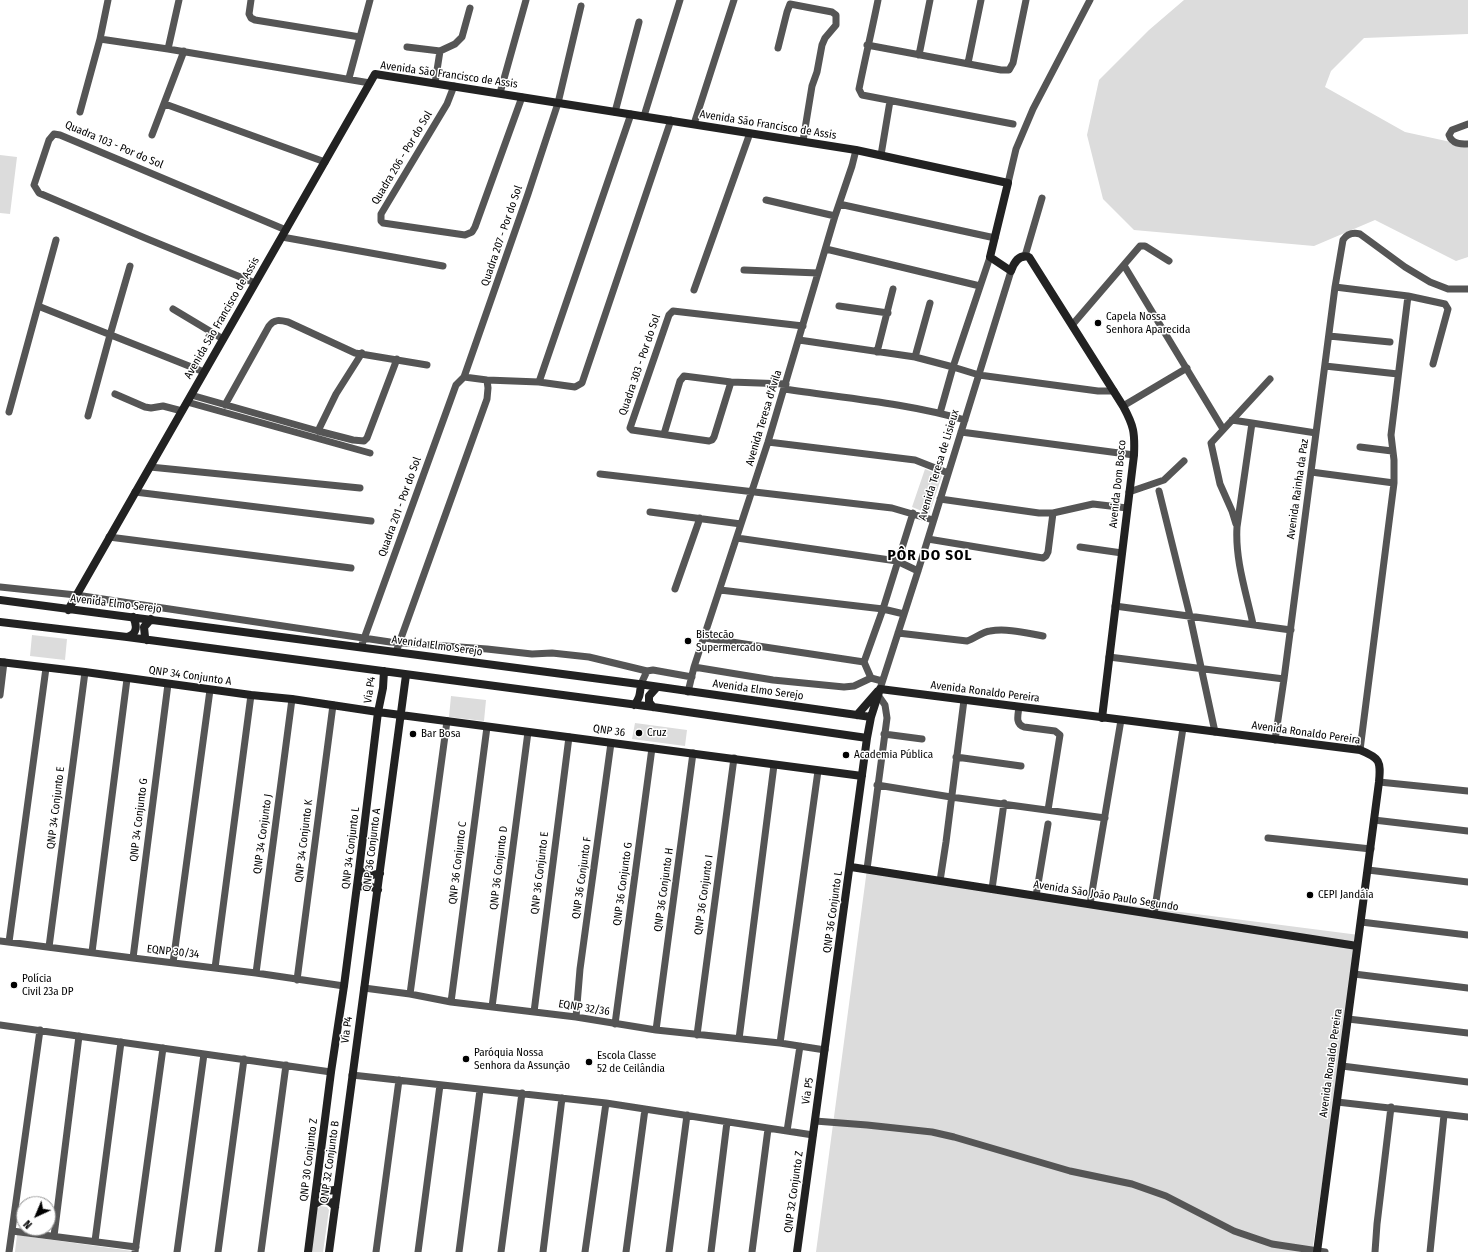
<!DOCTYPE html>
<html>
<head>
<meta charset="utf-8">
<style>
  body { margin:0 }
  #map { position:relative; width:1468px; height:1252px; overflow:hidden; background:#fff; font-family:"Fira Sans Condensed",sans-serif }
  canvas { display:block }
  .north { position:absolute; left:16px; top:1196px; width:40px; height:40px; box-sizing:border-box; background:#fff; border:1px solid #999; border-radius:50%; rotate:224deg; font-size:11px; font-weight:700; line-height:16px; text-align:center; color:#000 }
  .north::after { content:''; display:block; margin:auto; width:14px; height:18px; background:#000; clip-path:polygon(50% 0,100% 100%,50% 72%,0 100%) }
</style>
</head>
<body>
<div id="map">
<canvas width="1468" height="1252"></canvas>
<div class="north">N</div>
</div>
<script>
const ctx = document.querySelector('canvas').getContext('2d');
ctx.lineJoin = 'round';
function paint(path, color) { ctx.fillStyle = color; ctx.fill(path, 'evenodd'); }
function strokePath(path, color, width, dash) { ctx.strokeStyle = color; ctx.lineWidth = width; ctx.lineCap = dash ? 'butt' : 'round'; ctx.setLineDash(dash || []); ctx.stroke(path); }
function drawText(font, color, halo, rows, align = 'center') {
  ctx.font = font + ' "Fira Sans Condensed",sans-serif'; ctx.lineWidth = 3; ctx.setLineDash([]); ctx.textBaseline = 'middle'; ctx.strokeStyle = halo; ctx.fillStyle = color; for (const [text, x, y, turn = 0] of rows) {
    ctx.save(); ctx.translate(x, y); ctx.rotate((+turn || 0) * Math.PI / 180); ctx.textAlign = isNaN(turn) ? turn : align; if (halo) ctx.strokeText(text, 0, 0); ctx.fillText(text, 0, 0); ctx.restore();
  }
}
paint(new Path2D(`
  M 1184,0 L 1468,0 L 1468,34 L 1364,38 L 1331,71 L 1325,87 L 1405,132 L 1460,144 L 1468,148 L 1468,257 L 1456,261 L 1375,220 L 1314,246 L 1134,230 L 1103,199 L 1087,135 L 1099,80 L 1149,30 Z
  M 0,155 L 17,157 L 10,214 L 0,213 Z
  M 925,469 L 942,476 L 929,514 L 912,507 Z
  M 32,635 L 67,639 L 65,660 L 30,656 Z
  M 451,696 L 486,700 L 484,721 L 449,717 Z
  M 635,723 L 687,730 L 685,746 L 632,739 Z
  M 867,869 L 940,881 L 1359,935 L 1312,1252 L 816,1252 Z
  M 320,1206 L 327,1207 L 329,1210 L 323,1252 L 311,1252 L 317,1209 Z
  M 17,1235 L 132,1251 L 132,1252 L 15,1252 Z`), '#dcdcdc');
strokePath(new Path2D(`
  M 251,0 L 249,14 L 251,18 L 255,20 L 360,37
  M 878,0 C 872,30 865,59 859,89 L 862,95 L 1013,124
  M 100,39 L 168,49 L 370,83
  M 867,45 L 1001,70 L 1009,70 L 1013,63 L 1026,0
  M 407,47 L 440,51
  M 778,48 L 787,12 L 790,4 L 832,12 L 836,15 L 836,25 L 825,38 L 822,45 L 817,72 L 812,86 L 803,141
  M 168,49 L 179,0
  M 919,55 L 930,0
  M 968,63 L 981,0
  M 349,78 L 370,0
  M 435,83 L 440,51 L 455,44 L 462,37 L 470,8
  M 454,86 L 447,104 L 381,214 L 381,221 L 383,223 L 465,235 L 472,232 L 475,227 L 522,97
  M 500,93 L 526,0
  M 165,104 L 325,162
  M 80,112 L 100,39 L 108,0
  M 615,112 L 639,22
  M 644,116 L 680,0
  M 694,124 L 734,0
  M 1468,124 L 1452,130 L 1449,135 C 1452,144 1460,144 1468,144
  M 152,135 L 184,51
  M 881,155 L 890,101
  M 1008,183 L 1016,149 L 1033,109 L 1090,0
  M 766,200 L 835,216
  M 839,204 L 995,238
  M 282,237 L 443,266
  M 826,249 L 980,286
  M 1025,256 L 1042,198
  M 1125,267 L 1223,429
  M 744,270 L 818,273
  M 255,283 L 145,238 L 39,193 L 34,185 L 49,140 L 54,134 L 60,135 L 286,230
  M 1335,287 L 1408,296 L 1445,304 L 1448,309 L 1433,364
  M 694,290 L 750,133
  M 38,306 L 204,372
  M 839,306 L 888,313
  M 173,309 L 223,339
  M 1073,324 L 1140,246 L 1145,246 L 1169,261
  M 1329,336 L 1390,342
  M 799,340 L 915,357 L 953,367 L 979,375 L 1098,391 L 1114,391
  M 877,352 L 893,289
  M 915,357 L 930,303
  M 1325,366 L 1398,374
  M 464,377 L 487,380 L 539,382 L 575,387 L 582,383 L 671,120
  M 539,382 L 631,114
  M 731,382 L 714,437 L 712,440 L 709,441 L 632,430 L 630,428 L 669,315 L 673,311 L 803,326
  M 784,389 C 844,398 907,403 965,420
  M 115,394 L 145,407 L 151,408 L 163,406 L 182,411
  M 191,395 L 318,431 L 353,440 L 364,441 L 367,438 L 397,359
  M 187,402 L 370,453
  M 225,405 L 269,326 C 274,319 280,320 288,322 L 355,353 L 427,365
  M 1123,406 L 1187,368
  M 9,412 L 56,240
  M 940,413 L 953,367 L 990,257
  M 88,416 L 110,335 L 130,266
  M 1232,420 L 1252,423 L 1237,527 C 1235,560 1246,592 1253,624
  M 1252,423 L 1316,433
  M 318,431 L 336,394 L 362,353
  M 961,432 L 1134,455
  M 664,434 L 680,381 L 684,376 L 731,382 L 786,384
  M 768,442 L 915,460 L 948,473
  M 1360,447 L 1392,451
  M 150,467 L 360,488
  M 1311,472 L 1394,483
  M 600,474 L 892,508 L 933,520
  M 1159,491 L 1190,616 L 1215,732
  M 135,492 L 371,521
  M 1129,492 L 1164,480 L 1184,461
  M 940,499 L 1039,513 L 1053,513 L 1093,504 L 1127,508
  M 650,512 L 741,524
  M 1236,524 L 1232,511 L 1220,484 L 1211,443 L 1270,379
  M 109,537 L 351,568
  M 737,538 L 897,561 L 918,571
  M 928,539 L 1043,558 L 1046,556 L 1048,552 L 1053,513
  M 1080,547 L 1122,553
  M 0,587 L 76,595 L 390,642 L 487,649 L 532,654 L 552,653 L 589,657 L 647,671 L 653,670 L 692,677
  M 675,589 L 700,518
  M 720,590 L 883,609 L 904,614
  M 1115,606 L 1291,630
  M 898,633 L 967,641 C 975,639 981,632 990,631 C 1007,628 1026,633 1043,636
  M 705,638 L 864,662
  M 361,647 L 456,385 L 464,377 L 528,194 L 558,103 L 581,6
  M 396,652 L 487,399 L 488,388 L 487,380
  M 1109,657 L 1284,679
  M 694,667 L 773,680 L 844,687 L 854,686 L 871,678 L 882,681
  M 871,678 L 864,662 L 883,609 L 913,513
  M 641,684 L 647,671
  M 880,689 L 918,571 L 1011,271
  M 688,692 L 694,667 L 768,442 L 835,216 L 852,166 L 856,150
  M 0,695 L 4,662
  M 1019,707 C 1018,715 1015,724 1024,727 L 1055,731 L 1060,735 L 1048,810
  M 884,734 L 922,739
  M 1275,740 L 1284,679 L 1335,287 L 1343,240 C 1347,234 1352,232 1360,234 L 1405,267 L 1430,282 L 1448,289 L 1468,289
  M 1360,750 L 1394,483 L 1394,460 L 1391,435 L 1408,296
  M 956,757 L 1021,766
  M 1379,782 L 1468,791
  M 877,785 L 951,797 L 1105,818
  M 1374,820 L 1468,831
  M 1268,838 L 1371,849
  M 867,869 L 887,718 L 885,705 L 878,695
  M 1368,870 L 1468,882
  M 940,881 L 946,842 L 964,700
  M 992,889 L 1004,803
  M 1036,896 L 1048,824
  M 1090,904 L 1121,720
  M 1154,914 L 1183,728
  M 1361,922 L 1468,935
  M 0,941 L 133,958 L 256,973 L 344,986
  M 9,942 L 46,668
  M 49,947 L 85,672
  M 92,952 L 127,679
  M 133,958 L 168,684
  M 173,963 L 210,690
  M 215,968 L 251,695
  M 256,973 L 292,699
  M 1354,974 L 1468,988
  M 297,980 L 333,705
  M 364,988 L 410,994 L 451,1002 L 576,1017 L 656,1030 L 780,1043 L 825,1050
  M 410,994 L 447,721
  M 451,1002 L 487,727
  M 492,1007 L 528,732
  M 534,1012 L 569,737
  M 576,1017 L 580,969 L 611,743
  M 1348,1019 L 1468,1033
  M 615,1024 L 652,748
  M 0,1025 L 331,1072
  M 656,1030 L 693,753
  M 697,1035 L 734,758
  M 739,1039 L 774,765
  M 780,1043 L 818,771
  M 1342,1066 L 1468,1082
  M 352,1075 L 606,1103 L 813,1135
  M 1337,1102 L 1468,1117
  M 815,1121 L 867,1125 L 932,1132 L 954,1137 L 1070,1171 L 1132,1184 L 1166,1196 L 1234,1231 L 1272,1244 L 1325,1252
  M 787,1131 L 800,1046
  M 12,1231 L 136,1247
  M 54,1236 L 79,1036
  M 95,1241 L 121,1042
  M 9,1252 L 40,1030
  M 135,1252 L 163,1048
  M 177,1252 L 204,1054
  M 218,1252 L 244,1059
  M 261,1252 L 286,1065
  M 376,1252 L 399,1080
  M 418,1252 L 440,1085
  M 459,1252 L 480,1090
  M 501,1252 L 522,1093
  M 543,1252 L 562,1098
  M 585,1252 L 606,1103
  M 626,1252 L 645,1109
  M 669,1252 L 687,1115
  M 711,1252 L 727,1122
  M 752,1252 L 768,1129
  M 1375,1252 L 1377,1224 L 1391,1107
  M 1430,1252 L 1444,1115`), '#555', 7);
strokePath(new Path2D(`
  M 0,600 L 646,685 L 871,717
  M 68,610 L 375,74 L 856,150 L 1008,183 L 990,257 L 1011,271 C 1014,262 1019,254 1029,257 L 1123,406 C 1134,426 1135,433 1134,455 L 1102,718
  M 0,622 L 127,637 L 653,707 L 867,738
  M 127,637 C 138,634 137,625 133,617
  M 147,640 L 145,637 L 144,627 L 151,619
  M 0,662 L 85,672 L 251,695 L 292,699 L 378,712 L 862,776
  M 880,689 L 1360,750 C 1380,758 1381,761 1379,782 L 1317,1252
  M 634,705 C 640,699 640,693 641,684
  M 653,707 L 649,702 L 649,696 L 657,687
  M 857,715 L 878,691
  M 851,867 L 1357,946
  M 359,870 L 369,876 L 380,873
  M 357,887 L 368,885 L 378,890
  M 317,1185 C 324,1191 329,1192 337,1189
  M 315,1204 C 323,1198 329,1199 335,1207
  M 308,1252 L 331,1072 L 344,986 L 359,870 L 378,712 L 383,688 L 384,671
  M 329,1252 L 406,675
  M 797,1252 L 867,738 L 871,717 L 880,689`), '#222', 8);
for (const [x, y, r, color] of [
  [1098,323,4,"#000"],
  [688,641,4,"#000"],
  [639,733,4,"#000"],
  [413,734,4,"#000"],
  [846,755,4,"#000"],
  [1310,895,4,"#000"],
  [14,985,4,"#000"],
  [466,1059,4,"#000"],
  [589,1062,4,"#000"]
]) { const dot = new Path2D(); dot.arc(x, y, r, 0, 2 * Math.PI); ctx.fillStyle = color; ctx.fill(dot); strokePath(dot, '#fff', 1.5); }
drawText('11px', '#000', '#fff', [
  ["Avenida São Francisco de Assis",449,75,8],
  ["Avenida São Francisco de Assis",768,125,9],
  ["Quadra 103 - Por do Sol",114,145,23],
  ["Quadra 206 - Por do Sol",402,158,-59],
  ["Quadra 207 - Por do Sol",502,236,-71],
  ["Avenida São Francisco de Assis",222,318,-60],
  ["Quadra 303 - Por do Sol",640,365,-71],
  ["Avenida Teresa d'Ávila",764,418,-73],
  ["Avenida Teresa de Lisieux",939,465,-73],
  ["Avenida Dom Bosco",1118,484,-84],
  ["Avenida Rainha da Paz",1298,489,-82],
  ["Quadra 201 - Por do Sol",400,507,-70],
  ["Avenida Elmo Serejo",116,604,7],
  ["Avenida Elmo Serejo",437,646,8],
  ["QNP 34 Conjunto A",190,676,8],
  ["Via P4",370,690,-81],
  ["Avenida Elmo Serejo",758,690,8],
  ["Avenida Ronaldo Pereira",985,692,7],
  ["QNP 36",609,731,8],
  ["Avenida Ronaldo Pereira",1306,733,8],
  ["QNP 34 Conjunto E",56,808,-83],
  ["QNP 34 Conjunto G",139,820,-83],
  ["QNP 34 Conjunto J",263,834,-82],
  ["QNP 34 Conjunto K",304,841,-83],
  ["QNP 34 Conjunto L",351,848,-83],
  ["QNP 36 Conjunto A",372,850,-83],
  ["QNP 36 Conjunto C",458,863,-83],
  ["QNP 36 Conjunto D",499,868,-83],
  ["QNP 36 Conjunto E",540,873,-83],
  ["QNP 36 Conjunto F",582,878,-82],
  ["QNP 36 Conjunto G",623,884,-82],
  ["QNP 36 Conjunto H",664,890,-82],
  ["QNP 36 Conjunto I",704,895,-82],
  ["Avenida São João Paulo Segundo",1106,896,9],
  ["QNP 36 Conjunto L",833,912,-82],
  ["EQNP 30/34",173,952,6],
  ["EQNP 32/36",584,1008,9],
  ["Via P4",347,1030,-82],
  ["Avenida Ronaldo Pereira",1331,1063,-82],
  ["Via P5",808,1091,-81],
  ["QNP 30 Conjunto Z",309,1160,-83],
  ["QNP 32 Conjunto B",330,1162,-82],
  ["QNP 32 Conjunto Z",794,1192,-82]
]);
drawText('11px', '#000', '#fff', [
  ["Capela Nossa",1106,317],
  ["Senhora Aparecida",1106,330],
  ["Bistecão",696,635],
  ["Supermercado",696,648],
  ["Cruz",647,733],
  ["Bar Bosa",421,734],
  ["Academia Pública",854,755],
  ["CEPI Jandáia",1318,895],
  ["Polícia",22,979],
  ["Civil 23a DP",22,992],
  ["Paróquia Nossa",474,1053],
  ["Senhora da Assunção",474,1066],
  ["Escola Classe",597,1056],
  ["52 de Ceilândia",597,1069]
], 'left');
ctx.letterSpacing = '1px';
drawText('bold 15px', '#000', '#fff', [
  ["PÔR DO SOL",930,556]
]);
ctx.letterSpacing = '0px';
</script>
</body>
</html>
